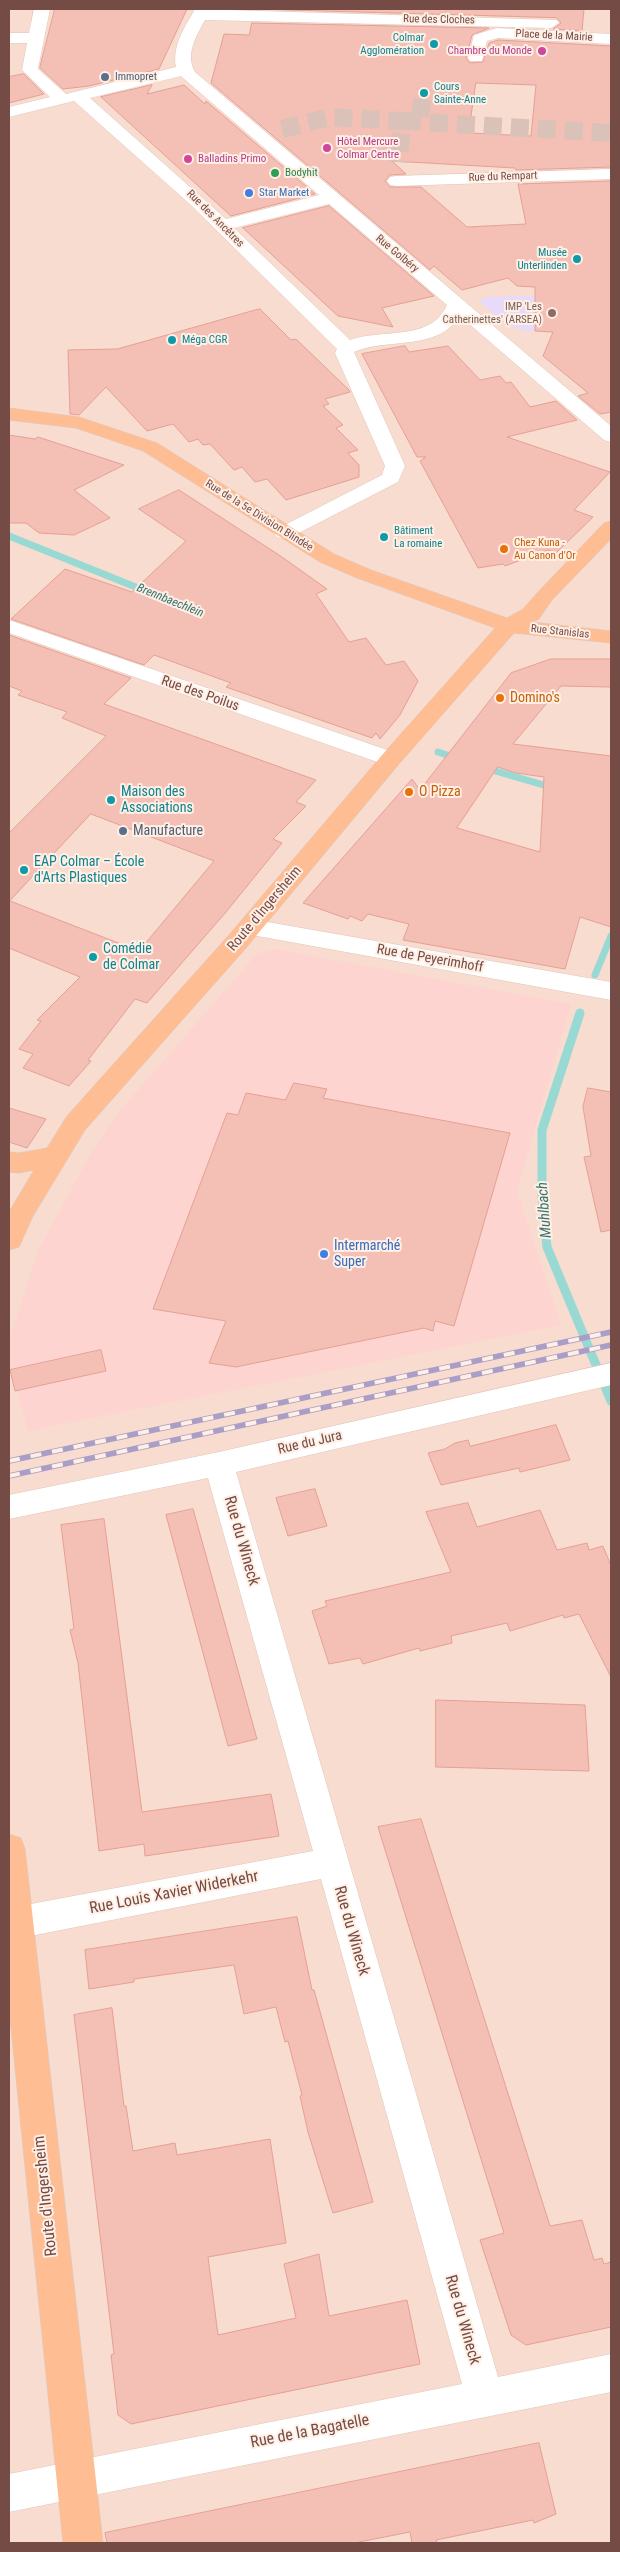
<!DOCTYPE html>
<html>
<head>
<meta charset="utf-8">
<style>
  body { margin:0 }
  #map { position:relative; width:620px; height:2552px; overflow:hidden; background:#fdeade; font-family:"Roboto Condensed",sans-serif }
  canvas { display:block }
  .frame { position:absolute; inset:0; border:10px solid #744b45; pointer-events:none }
</style>
</head>
<body>
<div id="map">
<canvas width="620" height="2552"></canvas>
<div class="frame"></div>
</div>
<script>
const ctx = document.querySelector('canvas').getContext('2d');
ctx.lineJoin = 'round';
function paint(path, color) { ctx.fillStyle = color; ctx.fill(path, 'evenodd'); }
function strokePath(path, color, width, dash) { ctx.strokeStyle = color; ctx.lineWidth = width; ctx.lineCap = dash ? 'butt' : 'round'; ctx.setLineDash(dash || []); ctx.stroke(path); }
function drawText(font, color, halo, rows, align = 'center') {
  ctx.font = font + ' "Roboto Condensed",sans-serif'; ctx.lineWidth = 4; ctx.setLineDash([]); ctx.textBaseline = 'middle'; ctx.strokeStyle = halo; ctx.fillStyle = color; for (const [text, x, y, turn = 0] of rows) {
    ctx.save(); ctx.translate(x, y); ctx.rotate((+turn || 0) * Math.PI / 180); ctx.textAlign = isNaN(turn) ? turn : align; if (halo) ctx.strokeText(text, 0, 0); ctx.fillText(text, 0, 0); ctx.restore();
  }
}
paint(new Path2D(`
  M 9,9 L 611,9 L 611,2543 L 9,2543 Z`), '#f7dccf');
paint(new Path2D(`
  M 275,949 L 571,1004 L 517,1191 L 561,1325 L 28,1431 L 9,1362 L 9,1341 L 38,1251 L 88,1158 L 118,1113 L 257,954 Z`), '#fed4d1');
paint(new Path2D(`
  M 600,289 L 611,289 L 611,333 L 524,331 L 507,325 L 479,302 L 486,297 L 600,294 Z`), '#e7dbf9');
strokePath(new Path2D(`
  M 9,536 L 148,592
  M 438,752 L 459,759
  M 485,768 L 554,788
  M 595,975 L 611,936`), '#98d9d4', 7);
strokePath(new Path2D(`
  M 580,1013 L 542,1130 L 542,1194 L 547,1247 L 611,1401`), '#98d9d4', 9);
const building = new Path2D(`
  M 55,9 L 187,9 L 159,69 L 89,86 L 63,89 L 40,68 Z
  M 256,9 L 584,9 L 582,31 L 553,29 L 561,23 L 557,18 Z
  M 252,23 L 489,28 L 472,35 L 466,58 L 470,63 L 483,62 L 489,43 L 498,40 L 611,46 L 611,167 L 516,170 L 515,168 L 392,161 L 406,174 L 390,175 L 385,181 L 390,187 L 421,187 L 467,227 L 526,224 L 518,184 L 611,181 L 611,412 L 600,414 L 578,396 L 588,393 L 543,356 L 553,332 L 535,331 L 535,287 L 517,286 L 508,278 L 462,290 L 434,266 L 430,270 L 211,83 L 224,34 L 249,35 ZM 476,83 L 536,85 L 531,136 L 469,133 Z
  M 24,74 L 44,94 L 9,103 L 9,77 Z
  M 152,85 L 147,94 L 184,85 L 205,104 L 206,101 L 315,194 L 231,216 L 101,97 Z
  M 329,206 L 434,296 L 382,308 L 393,327 L 338,316 L 243,228 Z
  M 260,309 L 291,340 L 296,339 L 349,390 L 350,392 L 325,399 L 329,404 L 323,406 L 343,425 L 336,428 L 358,450 L 348,453 L 359,465 L 359,477 L 286,500 L 267,479 L 255,482 L 242,467 L 234,470 L 210,444 L 203,445 L 198,439 L 189,442 L 173,424 L 147,431 L 106,387 L 79,415 L 70,414 L 68,350 L 117,349 Z
  M 405,346 L 409,352 L 448,346 L 480,380 L 500,376 L 506,383 L 511,382 L 530,407 L 556,401 L 577,420 L 507,437 L 610,472 L 574,510 L 593,517 L 556,553 L 548,550 L 505,566 L 503,564 L 478,568 L 420,461 L 426,457 L 417,457 L 362,354 Z
  M 9,435 L 35,439 L 38,437 L 124,465 L 74,490 L 110,518 L 74,535 L 39,533 L 26,523 L 9,523 Z
  M 179,490 L 279,555 L 327,589 L 316,594 L 349,642 L 366,638 L 386,665 L 404,661 L 418,681 L 400,715 L 380,739 L 376,733 L 372,738 L 226,687 L 231,683 L 154,655 L 144,665 L 11,619 L 65,569 L 132,592 L 186,541 L 139,509 Z
  M 9,635 L 131,678 L 104,704 L 316,780 L 296,802 L 306,806 L 273,839 L 282,843 L 226,912 L 147,1003 L 135,999 L 88,1060 L 91,1061 L 69,1086 L 23,1068 L 33,1054 L 19,1049 L 41,1021 L 37,1020 L 80,977 L 9,948 L 9,833 L 106,736 L 62,718 L 67,712 L 18,695 L 22,691 L 9,686 ZM 91,814 L 214,861 L 139,951 L 10,901 Z
  M 551,659 L 611,659 L 611,687 L 561,686 L 513,744 L 611,756 L 611,927 L 580,917 L 565,969 L 403,940 L 409,924 L 368,914 L 362,921 L 350,916 L 348,919 L 303,903 L 412,779 L 420,790 L 511,673 ZM 498,767 L 516,773 L 544,777 L 540,852 L 457,828 Z
  M 294,1083 L 327,1089 L 323,1098 L 510,1133 L 454,1326 L 435,1321 L 433,1331 L 424,1328 L 236,1367 L 209,1363 L 226,1321 L 153,1309 L 227,1113 L 238,1115 L 246,1093 L 285,1100 Z
  M 588,1088 L 611,1092 L 611,1230 L 601,1232 L 584,1157 L 591,1156 L 583,1107 Z
  M 9,1108 L 46,1119 L 27,1148 L 9,1142 Z
  M 101,1350 L 106,1371 L 15,1391 L 10,1370 Z
  M 556,1425 L 570,1460 L 520,1472 L 519,1468 L 441,1485 L 428,1453 L 445,1449 L 455,1443 L 468,1440 L 470,1446 Z
  M 315,1489 L 327,1526 L 288,1536 L 276,1498 Z
  M 468,1503 L 477,1527 L 540,1510 L 557,1550 L 587,1543 L 589,1550 L 603,1546 L 611,1566 L 611,1677 L 579,1614 L 564,1618 L 563,1615 L 510,1631 L 507,1623 L 451,1636 L 452,1643 L 420,1651 L 419,1648 L 363,1664 L 360,1658 L 329,1664 L 312,1611 L 327,1606 L 325,1601 L 451,1572 L 426,1512 Z
  M 193,1509 L 257,1739 L 228,1746 L 166,1515 Z
  M 104,1519 L 142,1812 L 271,1794 L 279,1836 L 145,1856 L 144,1844 L 99,1851 L 78,1663 L 70,1630 L 74,1629 L 61,1525 Z
  M 436,1700 L 585,1705 L 589,1771 L 436,1767 Z
  M 421,1819 L 550,2226 L 582,2220 L 594,2260 L 602,2258 L 604,2264 L 611,2262 L 611,2327 L 526,2345 L 511,2335 L 480,2240 L 504,2233 L 378,1827 Z
  M 297,1917 L 312,1990 L 314,1990 L 373,2202 L 333,2213 L 308,2132 L 300,2096 L 302,2095 L 288,2041 L 285,2042 L 276,2007 L 244,2014 L 234,1965 L 134,1979 L 134,1982 L 89,1989 L 85,1950 Z
  M 112,2008 L 124,2106 L 126,2106 L 133,2151 L 175,2143 L 177,2155 L 270,2139 L 286,2243 L 208,2257 L 218,2335 L 296,2318 L 284,2264 L 319,2254 L 329,2316 L 407,2300 L 420,2364 L 131,2424 L 118,2415 L 111,2355 L 114,2354 L 74,2015 Z
  M 539,2443 L 556,2514 L 534,2523 L 533,2520 L 436,2540 L 437,2543 L 412,2543 L 410,2532 L 354,2543 L 107,2543 L 105,2533 Z`);
paint(building, '#f4bfb5');
strokePath(building, '#e7a094', 1);
strokePath(new Path2D(`
  M 420,117 L 424,89
  M 403,121 L 611,133
  M 282,129 L 331,117 L 403,121 L 398,162`), '#dbc2b8', 18, [18, 9]);
const minor = new Path2D(`
  M 34,9 L 50,9 L 38,69 L 66,94 L 176,67 C 172,45 185,27 195,9 L 557,20 L 559,23 L 551,28 L 205,20 C 196,36 185,55 195,72 L 611,426 L 611,442 L 604,440 L 460,316 C 436,352 390,337 354,352 L 405,466 L 398,482 L 291,537 L 284,539 L 277,537 L 274,533 L 277,529 L 382,475 L 385,466 L 335,353 L 337,349 L 192,206 L 74,101 L 9,117 L 9,107 L 50,97 L 22,70 L 27,43 L 9,43 L 9,33 L 29,33 ZM 181,76 L 183,78 L 319,195 L 226,219 L 90,98 ZM 329,204 L 447,305 C 430,342 385,328 350,340 L 234,228 Z
  M 497,28 L 611,34 L 611,44 L 498,38 L 487,41 L 482,61 L 470,61 L 468,58 L 474,35 Z
  M 611,169 L 611,179 L 396,186 L 390,185 L 387,181 L 390,177 L 396,176 Z
  M 9,620 L 399,754 L 402,759 L 399,764 L 391,766 L 383,764 L 9,633 Z
  M 250,919 L 611,982 L 611,1000 L 241,933 L 238,927 L 241,921 Z
  M 611,1363 L 611,1385 L 236,1472 L 498,2377 L 611,2354 L 611,2392 L 9,2512 L 9,2474 L 462,2384 L 321,1879 L 15,1939 L 9,1936 L 9,1910 L 15,1907 L 313,1851 L 208,1478 L 9,1519 L 9,1495 L 219,1452 Z`);
const major = new Path2D(`
  M 9,408 L 79,417 L 157,443 L 334,554 L 371,570 L 507,618 L 523,609 L 538,592 L 604,523 L 611,521 L 611,539 L 552,600 L 539,619 L 532,622 L 611,631 L 611,643 L 514,633 L 399,764 L 246,948 L 85,1130 L 33,1216 L 19,1247 L 9,1250 L 9,1212 L 34,1170 L 19,1173 L 9,1172 L 9,1152 L 19,1153 L 47,1148 L 67,1116 L 228,936 L 383,754 L 495,628 L 357,578 L 320,562 L 143,451 L 76,428 L 9,420 Z
  M 9,1834 L 21,1838 L 25,1849 L 103,2543 L 63,2543 L 9,2008 Z`);
strokePath(minor, '#e3c6bd', 1);
strokePath(major, '#d8cdcb', 1);
paint(minor, '#fff');
paint(major, '#ffbd93');
const rail = new Path2D(`
  M 9,1461 L 611,1332
  M 9,1476 L 611,1345`);
strokePath(rail, '#aa9ec6', 5.5);
strokePath(rail, '#ffefe5', 4, [11]);
for (const [x, y, r, color] of [
  [434,44,5,"#0f9aa8"],
  [542,51,5,"#d1479c"],
  [105,77,5,"#5c6f8a"],
  [424,93,5,"#0f9aa8"],
  [327,148,5,"#d1479c"],
  [188,159,5,"#d1479c"],
  [275,173,5,"#2e9e5b"],
  [249,193,5,"#3f7fe0"],
  [577,259,5,"#0f9aa8"],
  [552,313,5,"#8d6e63"],
  [172,340,5,"#0f9aa8"],
  [384,537,5,"#0f9aa8"],
  [504,549,5,"#e8710a"],
  [500,698,5,"#e8710a"],
  [409,792,5,"#e8710a"],
  [111,800,5,"#0f9aa8"],
  [123,831,5,"#5c6f8a"],
  [24,870,5,"#0f9aa8"],
  [93,957,5,"#0f9aa8"],
  [324,1254,5,"#3f7fe0"]
]) { const dot = new Path2D(); dot.arc(x, y, r, 0, 2 * Math.PI); ctx.fillStyle = color; ctx.fill(dot); strokePath(dot, '#ffefe5', 2); }
drawText('11px', '#744b45', '#ffefe5', [
  ["Rue des Cloches",439,20,1],
  ["Place de la Mairie",554,36,3],
  ["Rue du Rempart",503,177,-2],
  ["Rue des Ancêtres",215,219,45],
  ["Rue Golbéry",397,254,40],
  ["Rue de la 5e Division Blindée",259,516,32],
  ["Rue Stanislas",560,632,6]
]);
drawText('11px', '#0d838f', '#ffefe5', [
  ["Colmar",424,38,"right"],
  ["Agglomération",424,51,"right"],
  ["Cours",434,87],
  ["Sainte-Anne",434,100],
  ["Musée",567,253,"right"],
  ["Unterlinden",567,266,"right"],
  ["Méga CGR",182,340],
  ["Bâtiment",394,531],
  ["La romaine",394,544]
], 'left');
drawText('11px', '#b23c85', '#ffefe5', [
  ["Chambre du Monde",532,51,"right"],
  ["Hôtel Mercure",337,142],
  ["Colmar Centre",337,155],
  ["Balladins Primo",198,159]
], 'left');
drawText('11px', '#4e5e75', '#ffefe5', [
  ["Immopret",115,77]
], 'left');
drawText('11px', '#27864d', '#ffefe5', [
  ["Bodyhit",285,173]
], 'left');
drawText('11px', '#366cbe', '#ffefe5', [
  ["Star Market",259,193]
], 'left');
drawText('11px', '#785e54', '#ffefe5', [
  ["IMP 'Les",542,307],
  ["Catherinettes' (ARSEA)",542,320]
], 'right');
drawText('11px', '#c56008', '#ffefe5', [
  ["Chez Kuna -",514,543],
  ["Au Canon d'Or",514,556]
], 'left');
drawText('italic 12px', '#367470', '#ffefe5', [
  ["Brennbaechlein",170,601,22]
]);
drawText('14px', '#744b45', '#ffefe5', [
  ["Rue des Poilus",200,694,19],
  ["Route d'Ingersheim",265,909,-50],
  ["Rue de Peyerimhoff",430,959,10],
  ["Rue du Jura",310,1443,-13]
]);
drawText('14px', '#c56008', '#ffefe5', [
  ["Domino's",510,698],
  ["O Pizza",419,792]
], 'left');
drawText('14px', '#0d838f', '#ffefe5', [
  ["Maison des",121,792],
  ["Associations",121,808],
  ["EAP Colmar – École",34,862],
  ["d'Arts Plastiques",34,878],
  ["Comédie",103,949],
  ["de Colmar",103,965]
], 'left');
drawText('14px', '#4e5e75', '#ffefe5', [
  ["Manufacture",133,831]
], 'left');
drawText('14px', '#366cbe', '#ffefe5', [
  ["Intermarché",334,1246],
  ["Super",334,1262]
], 'left');
drawText('italic 15px', '#367470', '#ffefe5', [
  ["Muhlbach",545,1210,-94]
]);
drawText('16px', '#744b45', '#ffefe5', [
  ["Rue du Wineck",241,1541,74],
  ["Rue Louis Xavier Widerkehr",174,1893,-11],
  ["Rue du Wineck",351,1931,74],
  ["Route d'Ingersheim",46,2196,-96],
  ["Rue du Wineck",462,2320,74],
  ["Rue de la Bagatelle",310,2432,-11]
]);
</script>
</body>
</html>
